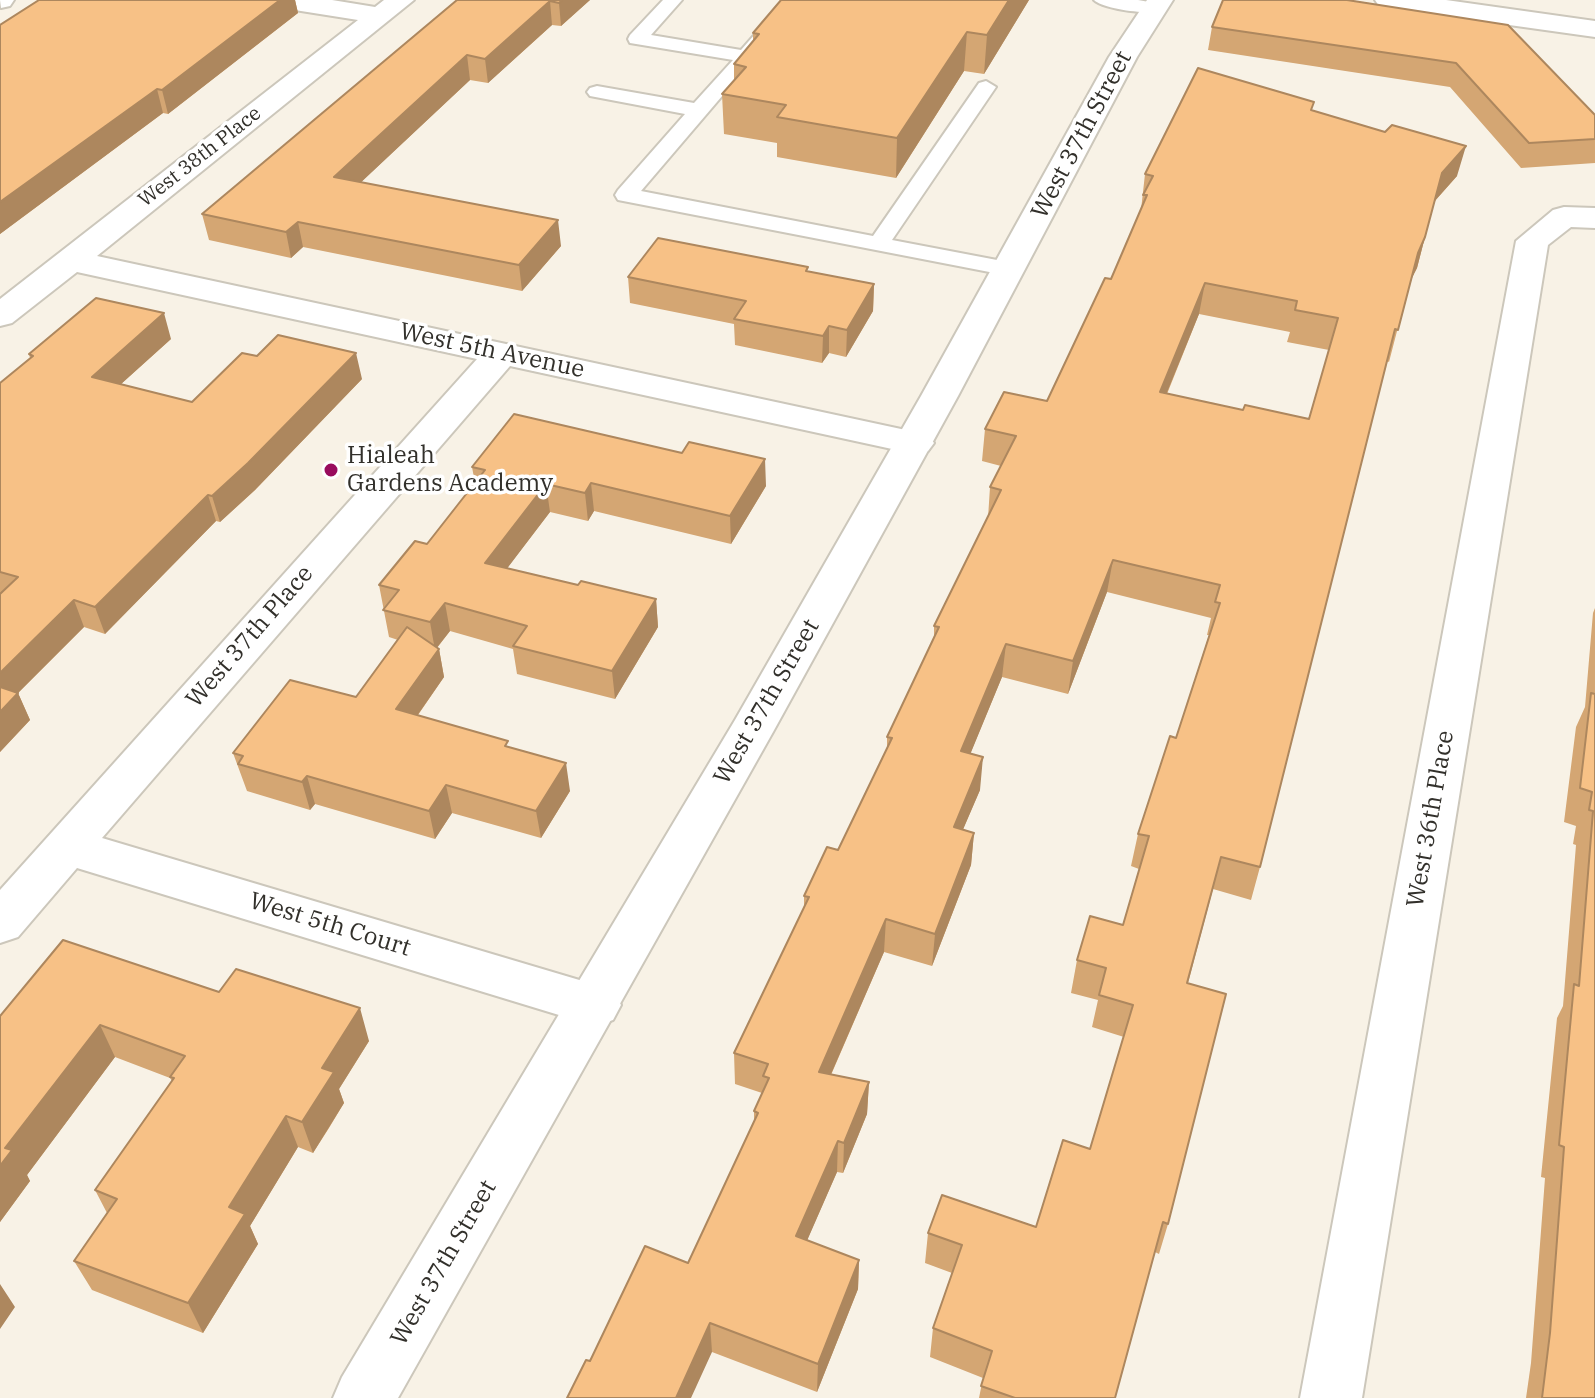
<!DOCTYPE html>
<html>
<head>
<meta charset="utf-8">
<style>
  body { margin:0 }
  canvas { display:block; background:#f8f2e6 }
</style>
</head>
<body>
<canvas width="1595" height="1398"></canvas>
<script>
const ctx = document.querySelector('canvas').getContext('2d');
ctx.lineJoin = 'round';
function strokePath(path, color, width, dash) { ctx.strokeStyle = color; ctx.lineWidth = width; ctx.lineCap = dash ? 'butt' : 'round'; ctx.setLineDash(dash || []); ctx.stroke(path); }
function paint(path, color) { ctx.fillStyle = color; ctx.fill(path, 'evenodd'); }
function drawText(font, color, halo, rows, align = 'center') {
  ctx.font = font + ' "IBM Plex Serif",serif'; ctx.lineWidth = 7; ctx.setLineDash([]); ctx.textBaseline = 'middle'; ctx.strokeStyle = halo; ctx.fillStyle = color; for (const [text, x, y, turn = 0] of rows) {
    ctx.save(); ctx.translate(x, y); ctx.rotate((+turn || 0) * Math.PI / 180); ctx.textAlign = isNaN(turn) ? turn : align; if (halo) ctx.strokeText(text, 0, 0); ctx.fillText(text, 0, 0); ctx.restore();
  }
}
const service = new Path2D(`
  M 663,0 L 682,0 L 651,35 L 741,50 L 785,0 L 804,0 L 641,191 L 873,236 L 979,83 L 986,81 L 996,87 L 892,240 L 1018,264 L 1021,269 L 1018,274 L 1010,276 L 618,200 L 615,195 L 618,190 L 685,114 L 590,96 L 587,92 L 590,88 L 597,86 L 694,103 L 733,60 L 630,43 L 628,39 L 630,35 Z
  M 1094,0 L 1138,0 L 1160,4 L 1163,8 C 1154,17 1103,9 1094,0 Z`);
const minor = new Path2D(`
  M 0,0 L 14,0 L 10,6 L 1,8 Z
  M 269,0 L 332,0 L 375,7 L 384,0 L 414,0 L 97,256 L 915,432 L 928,435 L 934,443 L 928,451 L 915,454 L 510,366 L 102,838 L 613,990 L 621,1005 L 613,1020 L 595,1026 L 77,868 L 18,937 L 0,943 L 0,890 L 477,359 L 77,272 L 12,323 L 0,326 L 0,299 L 358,20 L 282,8 L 273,6 Z
  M 1375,0 L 1446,0 L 1595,21 L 1595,37 L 1388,8 L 1379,6 Z
  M 1564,207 L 1595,208 L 1595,228 L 1571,227 L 1548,245 L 1362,1398 L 1300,1398 L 1516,241 L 1553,210 Z`);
const tertiary = new Path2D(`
  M 1147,0 L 1173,0 L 1137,57 L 958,396 L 773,732 L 398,1398 L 333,1398 L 342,1377 L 735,720 L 921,396 L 1109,57 Z`);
strokePath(service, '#ccc7bb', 4);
strokePath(minor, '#ccc7bb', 4);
strokePath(tertiary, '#ccc7bb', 4);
paint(service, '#fff');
paint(minor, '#fff');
paint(tertiary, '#fff');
paint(new Path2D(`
  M 39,0 L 295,0 L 298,13 L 168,114 L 163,113 L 0,234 L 0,25 Z
  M 457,0 L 590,0 L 561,26 L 552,25 L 488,83 L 470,80 L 361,182 L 561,246 L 522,291 L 303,247 L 291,258 L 209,240 L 202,214 Z
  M 1029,0 L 984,74 L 964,71 L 896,178 L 777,157 L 777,143 L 724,134 L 722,94 L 734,80 L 734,64 L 753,41 L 753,33 Z
  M 1347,0 L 1595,115 L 1595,163 L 1521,168 L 1450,87 L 1208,50 L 1212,27 Z
  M 1312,110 L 1457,176 L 1434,202 L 1417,268 L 1410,281 L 1389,362 L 1387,361 L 1260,867 L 1251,900 L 1213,889 L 1188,983 L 1168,1224 L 1159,1254 L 1155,1252 L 1115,1398 L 979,1398 L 983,1378 L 930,1357 L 933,1328 L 952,1273 L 925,1263 L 928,1233 L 1036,1227 L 1090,1149 L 1124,1037 L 1092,1027 L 1098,1000 L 1071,993 L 1077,960 L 1123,925 L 1139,869 L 1131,866 L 1138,834 L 1176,738 L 1209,635 L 1207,635 L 1211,618 L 1107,592 L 1068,694 L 1002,677 L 970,754 L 980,790 L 963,829 L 974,833 L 971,865 L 932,966 L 884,952 L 831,1075 L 869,1082 L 867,1114 L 843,1173 L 837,1172 L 807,1240 L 859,1260 L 858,1289 L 817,1392 L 712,1352 L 590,1361 L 688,1263 L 754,1122 L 754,1111 L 762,1093 L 735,1084 L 734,1053 L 804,907 L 804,896 L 838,850 L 887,748 L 887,737 L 934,638 L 934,626 L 988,518 L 990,487 L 1001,466 L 982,461 L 985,429 L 1047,401 L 1111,279 L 1141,210 L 1145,174 ZM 1199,314 L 1290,332 L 1287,342 L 1329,350 L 1309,419 L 1243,410 L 1167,394 Z
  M 808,272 L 874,284 L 873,311 L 846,357 L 829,353 L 822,363 L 735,345 L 734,324 L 630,303 L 628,277 Z
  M 171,339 L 121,384 L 192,402 L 362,379 L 255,490 L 220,522 L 216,521 L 105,634 L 84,627 L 18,693 L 30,720 L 0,752 L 0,383 L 30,358 L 29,354 Z
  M 472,467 L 766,486 L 731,544 L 594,511 L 588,521 L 550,512 L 507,568 L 578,585 L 656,599 L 658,627 L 615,699 L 517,674 L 513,649 L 450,631 L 437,648 L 439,649 L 444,677 L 418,715 L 509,748 L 570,791 L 541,838 L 452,813 L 435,839 L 315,804 L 310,810 L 247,791 L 233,753 L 356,697 L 398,640 L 389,637 L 379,585 L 427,544 L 475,483 Z
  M 1595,608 L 1595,1398 L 1526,1398 L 1531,1363 L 1545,1178 L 1541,1177 L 1557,1018 L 1563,1006 L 1576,845 L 1573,844 L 1576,826 L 1564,822 L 1576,727 L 1585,707 L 1593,613 Z
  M 219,992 L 369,1041 L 339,1089 L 344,1103 L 329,1128 L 313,1153 L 298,1147 L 250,1226 L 258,1244 L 203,1333 L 92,1290 L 74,1261 L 107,1213 L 95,1190 L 172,1081 L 170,1078 L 115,1057 L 27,1175 L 30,1181 L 0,1222 L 0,1016 Z`), '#d4a673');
paint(new Path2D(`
  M 280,0 L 295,0 L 298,13 L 168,114 L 162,90 Z
  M 562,0 L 590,0 L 561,26 L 559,3 Z
  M 1009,0 L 1029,0 L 984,74 L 987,35 Z
  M 550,1 L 552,25 L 488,83 L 485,59 Z
  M 967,32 L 964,71 L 896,178 L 897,138 Z
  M 467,55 L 470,80 L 340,202 L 334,177 Z
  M 157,89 L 163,113 L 0,234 L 0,202 Z
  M 1466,146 L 1457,176 L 1433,203 L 1442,173 Z
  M 558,220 L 561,246 L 522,291 L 519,265 Z
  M 298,222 L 303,247 L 291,258 L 286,232 Z
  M 1425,237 L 1417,268 L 1409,284 L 1418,253 Z
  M 1205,283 L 1199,314 L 1154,424 L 1160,392 Z
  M 874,284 L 873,311 L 846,357 L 847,330 Z
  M 164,313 L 171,339 L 100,403 L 92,377 Z
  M 829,326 L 829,353 L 822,363 L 823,336 Z
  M 356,353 L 362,379 L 255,490 L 220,522 L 212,496 Z
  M 765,459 L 766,486 L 731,544 L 730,516 Z
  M 591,483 L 594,511 L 588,521 L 585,493 Z
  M 546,484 L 550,512 L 490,591 L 485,563 Z
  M 208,495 L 216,521 L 105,634 L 95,607 Z
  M 1113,560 L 1107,592 L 1068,694 L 1073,661 Z
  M 656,599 L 658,627 L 615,699 L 612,671 Z
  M 74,600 L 84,627 L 18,693 L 30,720 L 0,752 L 0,673 Z
  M 445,603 L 450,631 L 435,650 L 430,622 Z
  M 1006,644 L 1002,677 L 958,784 L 961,751 Z
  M 439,649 L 444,677 L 403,736 L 396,709 Z
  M 983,757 L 980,790 L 950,860 L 954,827 Z
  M 566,763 L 570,791 L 541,838 L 536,811 Z
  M 307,776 L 315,804 L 310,810 L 302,782 Z
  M 446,785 L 452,813 L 435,839 L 429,811 Z
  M 974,833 L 971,865 L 932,966 L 935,934 Z
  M 886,919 L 884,952 L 818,1104 L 819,1072 Z
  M 360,1008 L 369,1041 L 339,1089 L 344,1103 L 313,1153 L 302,1122 L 322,1068 Z
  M 100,1025 L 115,1057 L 27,1175 L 30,1181 L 0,1222 L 0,1166 L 5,1148 Z
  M 869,1082 L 867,1114 L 843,1173 L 844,1143 Z
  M 286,1116 L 298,1147 L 250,1226 L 258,1244 L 203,1333 L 188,1303 L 229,1207 Z
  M 838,1141 L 837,1172 L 796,1266 L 796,1236 Z
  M 859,1260 L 858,1289 L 817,1392 L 818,1364 Z
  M 0,1284 L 15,1307 L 0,1329 Z
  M 710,1323 L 712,1352 L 691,1398 L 676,1398 Z`), '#ad875e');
const building = new Path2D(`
  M 39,0 L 280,0 L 162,90 L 157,89 L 0,202 L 0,25 Z
  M 457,0 L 562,0 L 559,3 L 550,1 L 485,59 L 467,55 L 334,177 L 558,220 L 519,265 L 298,222 L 286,232 L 202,214 Z
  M 781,0 L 1009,0 L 987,35 L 967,32 L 897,138 L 777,117 L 786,105 L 722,94 L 746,67 L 734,64 L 759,34 L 753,33 Z
  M 1223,0 L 1347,0 L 1508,25 L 1595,115 L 1595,139 L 1529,143 L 1456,63 L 1212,27 Z
  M 1198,68 L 1314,102 L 1311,110 L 1385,132 L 1392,125 L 1466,146 L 1442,173 L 1425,237 L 1418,253 L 1398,330 L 1395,329 L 1260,867 L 1221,857 L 1187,983 L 1226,994 L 1168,1224 L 1163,1222 L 1115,1398 L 1015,1398 L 981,1386 L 992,1351 L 933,1328 L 962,1245 L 928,1233 L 942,1195 L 1036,1227 L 1063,1140 L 1090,1149 L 1133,1005 L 1099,995 L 1106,968 L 1077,960 L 1090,916 L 1123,925 L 1149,836 L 1138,834 L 1170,736 L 1176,738 L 1220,603 L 1215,602 L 1220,585 L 1113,560 L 1073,661 L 1006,644 L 961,751 L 983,757 L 954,827 L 974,833 L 935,934 L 886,919 L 819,1072 L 869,1082 L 844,1143 L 838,1141 L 796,1236 L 859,1260 L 818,1364 L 710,1323 L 676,1398 L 567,1398 L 586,1360 L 590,1361 L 645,1246 L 688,1263 L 758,1113 L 754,1111 L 769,1078 L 763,1076 L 768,1064 L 734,1053 L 809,897 L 804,896 L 827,847 L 838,850 L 892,738 L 887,737 L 939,627 L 934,626 L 1001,490 L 990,487 L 1016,436 L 985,429 L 1004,392 L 1047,401 L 1105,278 L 1111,279 L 1147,195 L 1143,195 L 1153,176 L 1145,174 ZM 1205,283 L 1297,301 L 1295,310 L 1338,318 L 1309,419 L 1245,405 L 1243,410 L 1160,392 Z
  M 658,238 L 808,267 L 806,271 L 874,284 L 847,330 L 829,326 L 823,336 L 734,319 L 746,301 L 628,277 Z
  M 96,298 L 164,313 L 92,377 L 192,402 L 242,353 L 257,356 L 278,335 L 356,353 L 248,463 L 212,496 L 208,495 L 95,607 L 74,600 L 0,673 L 0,594 L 18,577 L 0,572 L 0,383 L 33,356 L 29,354 Z
  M 514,414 L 682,453 L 689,442 L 765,459 L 730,516 L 591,483 L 585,493 L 546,484 L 485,563 L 578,585 L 581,581 L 656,599 L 612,671 L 513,646 L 527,626 L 445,603 L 430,622 L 383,610 L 399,590 L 379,585 L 415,541 L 427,544 L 485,470 L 472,467 Z
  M 407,627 L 439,649 L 396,709 L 508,741 L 505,746 L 566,763 L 536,811 L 446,785 L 429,811 L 307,776 L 302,782 L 238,764 L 243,756 L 233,753 L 290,680 L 356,697 Z
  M 0,687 L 18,693 L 0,712 Z
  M 1591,693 L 1595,694 L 1595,1398 L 1542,1398 L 1550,1333 L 1564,1147 L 1559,1145 L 1574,984 L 1579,986 L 1593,811 L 1589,810 L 1592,792 L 1580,788 Z
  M 63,940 L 219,992 L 236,969 L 360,1008 L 322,1068 L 334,1072 L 302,1122 L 286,1116 L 229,1207 L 245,1214 L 188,1303 L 74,1261 L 117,1199 L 95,1190 L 174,1078 L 170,1077 L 185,1056 L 100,1025 L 5,1148 L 12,1150 L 0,1166 L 0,1016 Z`);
paint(building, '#f7c186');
strokePath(building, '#ad875e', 2);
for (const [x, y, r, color] of [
  [331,470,8,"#990c5e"]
]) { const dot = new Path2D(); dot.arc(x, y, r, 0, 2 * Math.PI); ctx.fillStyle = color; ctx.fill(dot); strokePath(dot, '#fff', 3); }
drawText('20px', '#32302b', '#fff', [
  ["West 38th Place",200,157,-38]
]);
drawText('24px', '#32302b', '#fff', [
  ["West 37th Street",1082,135,-62],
  ["West 5th Avenue",492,351,12],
  ["West 37th Place",250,637,-49],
  ["West 37th Street",767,702,-60],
  ["West 36th Place",1431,819,-80],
  ["West 5th Court",330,925,17],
  ["West 37th Street",444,1263,-60]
]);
drawText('24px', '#32302b', '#fff', [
  ["Hialeah",347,456],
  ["Gardens Academy",347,484]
], 'left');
</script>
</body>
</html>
